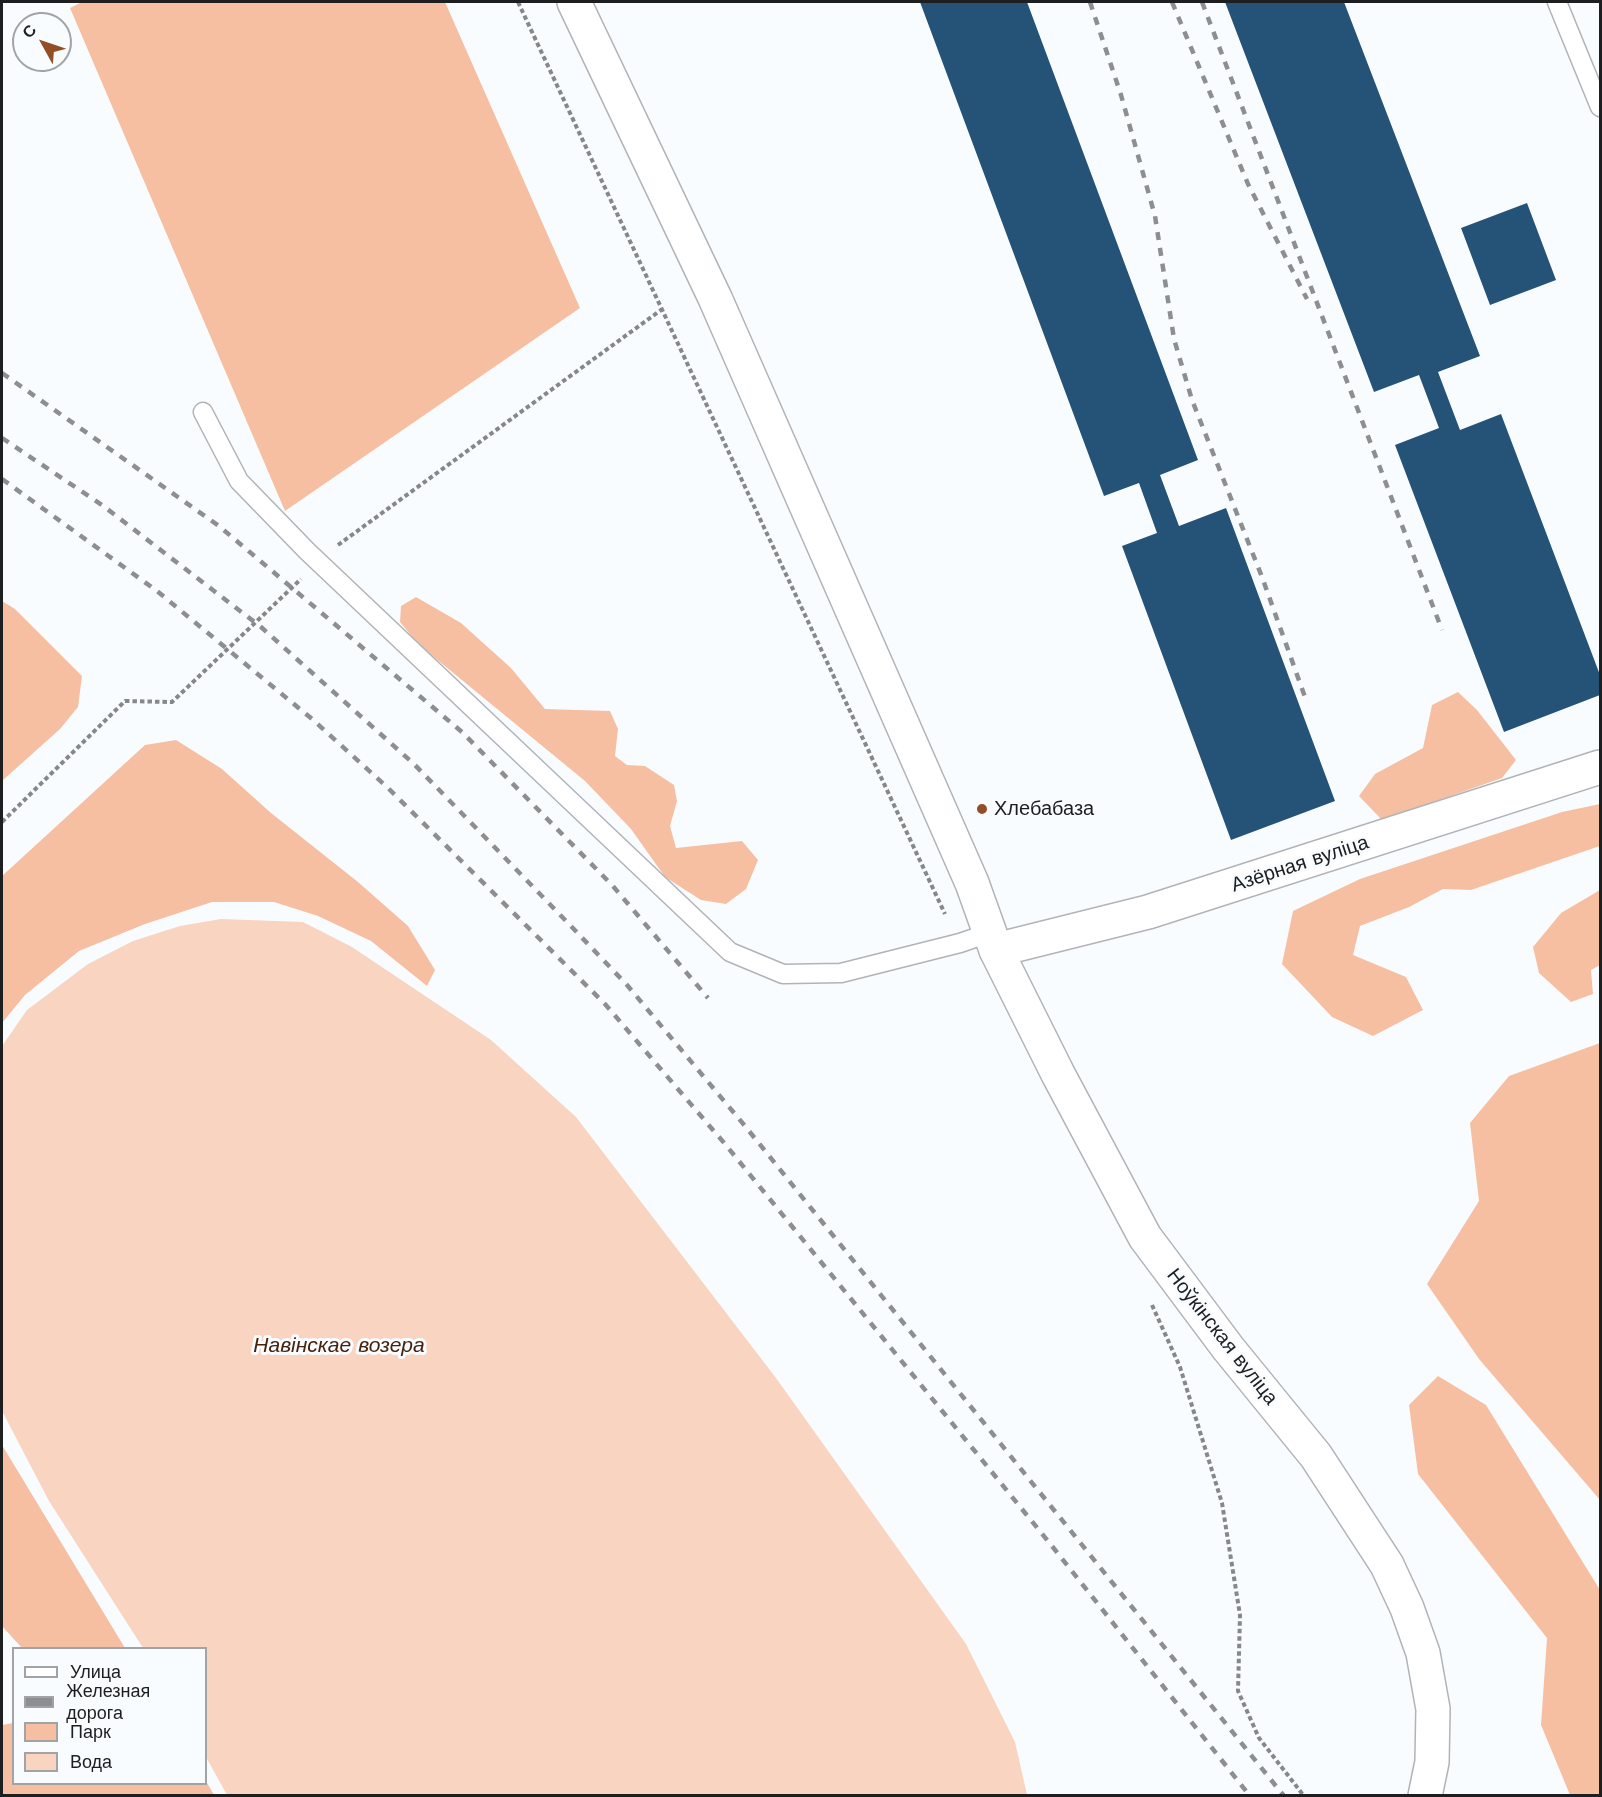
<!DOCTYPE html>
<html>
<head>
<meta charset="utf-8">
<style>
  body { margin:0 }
  #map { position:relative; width:1602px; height:1797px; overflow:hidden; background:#f9fcff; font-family:"Work Sans",sans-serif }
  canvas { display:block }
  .frame { position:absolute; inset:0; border:3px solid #1d1e1f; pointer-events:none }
  .legend { position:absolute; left:12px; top:1647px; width:195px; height:138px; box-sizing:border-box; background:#f9fcff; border:2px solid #a1a3a5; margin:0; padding:8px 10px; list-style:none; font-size:18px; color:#1d1e1f }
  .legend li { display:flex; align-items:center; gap:12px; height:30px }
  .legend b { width:30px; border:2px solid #a1a3a5 }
  .north { position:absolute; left:12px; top:12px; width:60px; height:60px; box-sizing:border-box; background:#f9fcff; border:2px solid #a1a3a5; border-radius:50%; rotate:310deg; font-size:16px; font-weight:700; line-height:24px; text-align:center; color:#1d1e1f }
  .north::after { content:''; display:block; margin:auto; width:21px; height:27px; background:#944e26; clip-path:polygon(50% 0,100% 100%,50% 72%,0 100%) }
</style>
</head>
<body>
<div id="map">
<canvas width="1602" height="1797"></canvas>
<div class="frame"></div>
<ul class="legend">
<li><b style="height:8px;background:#fff"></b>Улица</li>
<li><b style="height:8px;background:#8c8e90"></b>Железная дорога</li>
<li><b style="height:16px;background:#f7bfa2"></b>Парк</li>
<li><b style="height:16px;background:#f8d4c1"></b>Вода</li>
</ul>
<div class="north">С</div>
</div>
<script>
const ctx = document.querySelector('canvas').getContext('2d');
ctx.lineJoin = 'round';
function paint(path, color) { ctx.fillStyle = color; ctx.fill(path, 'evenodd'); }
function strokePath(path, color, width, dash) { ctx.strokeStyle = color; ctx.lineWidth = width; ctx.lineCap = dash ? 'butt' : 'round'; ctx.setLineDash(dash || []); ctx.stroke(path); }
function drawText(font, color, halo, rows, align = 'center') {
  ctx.font = font + ' "Work Sans",sans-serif'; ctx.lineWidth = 6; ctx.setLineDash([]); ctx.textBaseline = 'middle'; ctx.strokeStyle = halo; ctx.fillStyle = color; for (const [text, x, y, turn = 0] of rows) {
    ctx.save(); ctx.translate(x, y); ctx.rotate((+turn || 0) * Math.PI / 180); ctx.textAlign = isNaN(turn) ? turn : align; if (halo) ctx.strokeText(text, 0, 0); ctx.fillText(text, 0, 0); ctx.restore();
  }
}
paint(new Path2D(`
  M 82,2 L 445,2 L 580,308 L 285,511 L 70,8 Z
  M 416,597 L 461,623 L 511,668 L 545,709 L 610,711 L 618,729 L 615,756 L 627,765 L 645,766 L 674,785 L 677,801 L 670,826 L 676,848 L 742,841 L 758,860 L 746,889 L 726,904 L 701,900 L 665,877 L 631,829 L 585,781 L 418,644 L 400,622 L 401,606 Z
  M 2,601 L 15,609 L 82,676 L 78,707 L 60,729 L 2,781 Z
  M 1458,692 L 1477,710 L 1516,760 L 1502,778 L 1382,820 L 1359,796 L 1375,774 L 1423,748 L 1432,705 Z
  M 176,740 L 222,769 L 271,813 L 358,882 L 408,926 L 435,970 L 427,986 L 371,941 L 318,916 L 274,902 L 212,902 L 145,924 L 79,951 L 25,995 L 2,1023 L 2,876 L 145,745 Z
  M 1600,804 L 1600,846 L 1471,890 L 1443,889 L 1409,907 L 1360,926 L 1353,955 L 1406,977 L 1423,1010 L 1373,1036 L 1332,1017 L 1282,964 L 1293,911 L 1360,879 L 1562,812 Z
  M 1600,890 L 1600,965 L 1591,970 L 1593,994 L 1571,1002 L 1539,973 L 1533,947 L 1561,913 Z
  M 1600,1043 L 1600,1500 L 1479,1359 L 1427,1284 L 1479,1201 L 1470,1123 L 1509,1076 Z
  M 1438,1376 L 1486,1405 L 1600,1590 L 1600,1795 L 1570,1795 L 1541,1725 L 1547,1638 L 1418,1474 L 1409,1405 Z
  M 2,1445 L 125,1648 L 22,1648 L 2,1626 Z
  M 13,1723 L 14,1784 L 206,1781 L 214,1795 L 2,1795 L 2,1725 Z`), '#f7bfa2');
paint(new Path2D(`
  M 221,919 L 303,922 L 352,947 L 491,1040 L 576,1117 L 776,1378 L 966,1644 L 1015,1742 L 1027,1795 L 227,1795 L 206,1757 L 206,1648 L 143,1648 L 49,1501 L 2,1411 L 2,1046 L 27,1010 L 88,964 L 133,941 L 180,926 Z`), '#f8d4c1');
paint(new Path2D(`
  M 920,2 L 1027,2 L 1198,460 L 1160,475 L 1179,526 L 1226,508 L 1335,801 L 1231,840 L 1122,546 L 1157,533 L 1139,483 L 1104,496 Z
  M 1225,2 L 1344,2 L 1480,356 L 1438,372 L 1460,430 L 1501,414 L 1600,675 L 1600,695 L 1504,732 L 1395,445 L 1439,428 L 1419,375 L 1374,392 Z
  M 1527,203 L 1556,280 L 1490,305 L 1461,228 Z`), '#255378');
const lane = new Path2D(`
  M 1557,2 L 1600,107
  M 203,412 L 239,481 L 307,551 L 730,952 L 783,974 L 841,973 L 960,943 L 992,932`);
const street = new Path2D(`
  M 996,950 L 1148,912 L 1600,767`);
const secondary = new Path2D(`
  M 574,2 L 715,298 L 972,883 L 996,950 L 1058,1074 L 1145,1237 L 1228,1348 L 1316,1456 L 1387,1565 L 1407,1608 L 1423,1653 L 1433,1709 L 1432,1762 L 1425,1796`);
strokePath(lane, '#b0b4b8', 21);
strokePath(street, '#b0b4b8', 36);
strokePath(secondary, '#b0b4b8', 36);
strokePath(new Path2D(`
  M 518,2 L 945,914
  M 338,545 L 661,310
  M 2,822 L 125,701 L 172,702 L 301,579
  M 1152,1305 L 1180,1367 L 1222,1503 L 1240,1615 L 1238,1691 L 1259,1738 L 1304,1796`), '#858789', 4, [4.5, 3]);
strokePath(lane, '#fff', 18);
strokePath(street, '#fff', 33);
strokePath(secondary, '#fff', 33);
strokePath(new Path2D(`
  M 1090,2 L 1121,95 L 1155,216 L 1174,339 L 1192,400 L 1262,577 L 1305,697
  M 1172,2 L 1248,184 L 1307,299
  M 1202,2 L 1442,630
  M 2,373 L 219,526 L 462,732 L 612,885 L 708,998
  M 2,438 L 102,505 L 261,627 L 414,764 L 569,924 L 627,985 L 745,1126 L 1284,1796
  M 2,479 L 157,591 L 312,719 L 387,787 L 605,1004 L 725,1144 L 1052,1546 L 1250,1796`), '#8c8e90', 4.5, [8, 8]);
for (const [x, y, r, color] of [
  [982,809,6,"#944e26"]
]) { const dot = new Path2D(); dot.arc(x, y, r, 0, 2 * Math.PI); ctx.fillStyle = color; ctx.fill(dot); strokePath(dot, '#f9fcff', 2); }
drawText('20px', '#1d1e1f', '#f9fcff', [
  ["Хлебабаза",994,809]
], 'left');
drawText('20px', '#1d1e1f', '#f9fcff', [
  ["Азёрная вуліца",1300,864,-18],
  ["Ноўкінская вуліца",1222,1337,52]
]);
drawText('italic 21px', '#46210b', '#f9fcff', [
  ["Навінскае возера",339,1346]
]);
</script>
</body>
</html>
